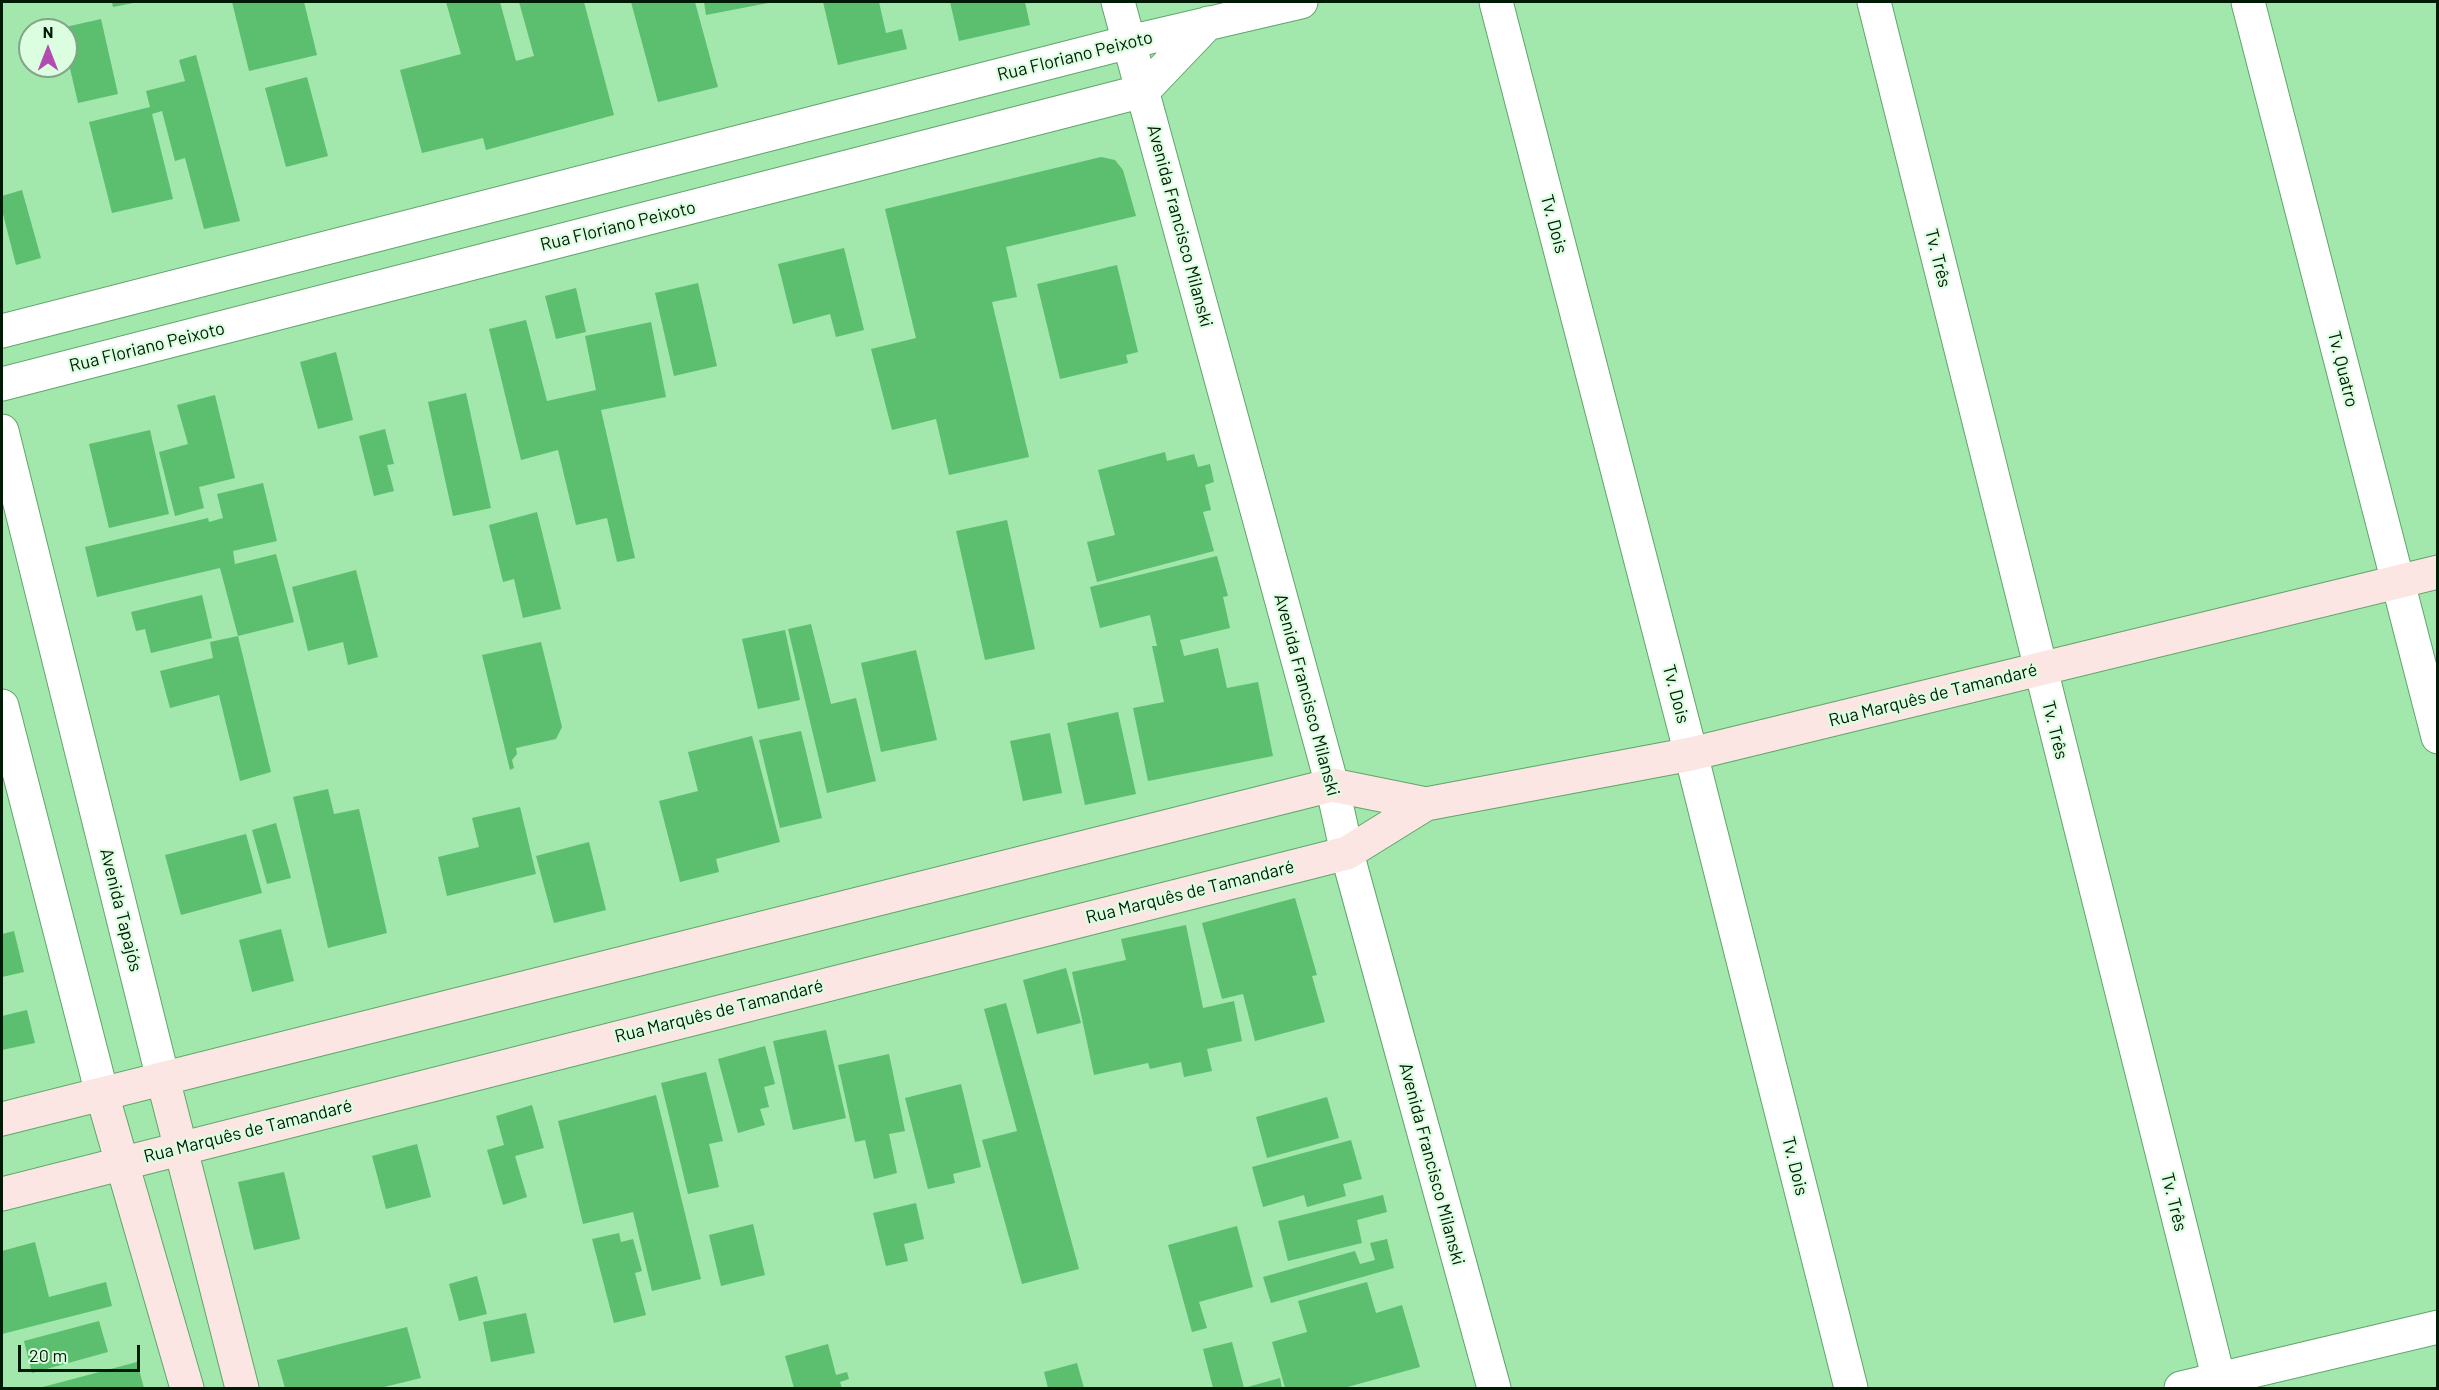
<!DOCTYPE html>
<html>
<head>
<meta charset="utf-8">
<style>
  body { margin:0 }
  #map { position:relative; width:2439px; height:1390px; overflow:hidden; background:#a2e7ab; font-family:Barlow,sans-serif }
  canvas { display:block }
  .frame { position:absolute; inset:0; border:3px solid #001a05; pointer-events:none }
  .north { position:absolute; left:18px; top:18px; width:60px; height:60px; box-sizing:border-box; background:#dcfee0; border:2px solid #84a388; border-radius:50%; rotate:0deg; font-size:16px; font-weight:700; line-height:24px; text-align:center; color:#001a05 }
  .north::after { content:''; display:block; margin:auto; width:21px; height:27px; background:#b24cb0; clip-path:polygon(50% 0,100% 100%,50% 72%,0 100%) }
  .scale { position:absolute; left:18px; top:1345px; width:122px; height:27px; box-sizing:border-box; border:3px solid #001a05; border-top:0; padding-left:8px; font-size:18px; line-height:21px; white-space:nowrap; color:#001a05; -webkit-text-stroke:4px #dcfee0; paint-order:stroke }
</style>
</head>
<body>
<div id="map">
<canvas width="2439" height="1390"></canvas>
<div class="frame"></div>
<div class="north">N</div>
<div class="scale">20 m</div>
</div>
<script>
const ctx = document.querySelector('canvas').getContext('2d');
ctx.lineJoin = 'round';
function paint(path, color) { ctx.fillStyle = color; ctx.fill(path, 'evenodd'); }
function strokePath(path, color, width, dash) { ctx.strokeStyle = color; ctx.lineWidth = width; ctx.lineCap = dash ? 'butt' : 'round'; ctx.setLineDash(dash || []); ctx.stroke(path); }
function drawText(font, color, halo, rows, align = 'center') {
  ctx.font = font + ' Barlow,sans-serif'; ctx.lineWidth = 4.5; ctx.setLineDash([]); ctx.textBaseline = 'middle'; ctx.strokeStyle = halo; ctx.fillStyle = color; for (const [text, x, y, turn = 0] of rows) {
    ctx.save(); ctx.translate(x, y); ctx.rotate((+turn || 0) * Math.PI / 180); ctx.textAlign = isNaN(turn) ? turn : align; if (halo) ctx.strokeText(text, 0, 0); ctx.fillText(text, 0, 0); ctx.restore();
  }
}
paint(new Path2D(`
  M 112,2 L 132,2 L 133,3 L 113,7 Z
  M 232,2 L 304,2 L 317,55 L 249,71 Z
  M 446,2 L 500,2 L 516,61 L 534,56 L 519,2 L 584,2 L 614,115 L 486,150 L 483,138 L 422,153 L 400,70 L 461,54 Z
  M 631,2 L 695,2 L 718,87 L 658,102 Z
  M 704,2 L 768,2 L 768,3 L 706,15 Z
  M 823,2 L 879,2 L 886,33 L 902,29 L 907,49 L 838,65 Z
  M 950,2 L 1025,2 L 1030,25 L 959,41 Z
  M 101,19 L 118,94 L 78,103 L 66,51 L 66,30 L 61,28 Z
  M 196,55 L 240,221 L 204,229 L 185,158 L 175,161 L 162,111 L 152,114 L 173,199 L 112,213 L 89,122 L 150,107 L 146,91 L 185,81 L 179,60 Z
  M 307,77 L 328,156 L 286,167 L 265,88 Z
  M 1101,157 L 1115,160 L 1123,170 L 1136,216 L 1006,247 L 1017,297 L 992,302 L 1029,457 L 949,475 L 936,419 L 892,430 L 871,349 L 916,338 L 885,209 Z
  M 22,190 L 41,258 L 16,265 L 2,210 L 2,196 Z
  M 844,248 L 864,330 L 836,337 L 830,314 L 793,324 L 778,264 Z
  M 1117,265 L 1138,352 L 1126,355 L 1128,363 L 1060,379 L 1037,284 Z
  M 698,283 L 717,366 L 674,376 L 655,293 Z
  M 576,288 L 586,332 L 556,339 L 545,296 Z
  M 526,320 L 547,401 L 596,390 L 585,336 L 651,322 L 666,397 L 601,410 L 635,558 L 617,562 L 607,518 L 576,525 L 558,450 L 521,460 L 489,329 Z
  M 336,352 L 353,420 L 318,429 L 300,362 Z
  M 466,393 L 491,508 L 453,516 L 428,402 Z
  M 215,395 L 235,478 L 199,487 L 204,508 L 175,516 L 159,452 L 188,444 L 177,405 Z
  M 385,429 L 394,464 L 387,465 L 394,491 L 374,496 L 359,436 Z
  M 150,430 L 169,514 L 109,528 L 89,444 Z
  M 1165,452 L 1167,461 L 1194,454 L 1198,467 L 1210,464 L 1214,482 L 1205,485 L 1211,510 L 1203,512 L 1214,551 L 1097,582 L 1087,542 L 1115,535 L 1098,470 Z
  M 263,483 L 277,541 L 233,551 L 235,564 L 276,554 L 294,622 L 238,636 L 220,568 L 97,597 L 85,547 L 208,518 L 209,522 L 223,518 L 217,494 Z
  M 537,512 L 561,609 L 523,618 L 514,579 L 503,582 L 489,525 Z
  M 1007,520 L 1035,649 L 985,660 L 956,531 Z
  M 1217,556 L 1228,596 L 1223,597 L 1230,628 L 1180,640 L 1184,656 L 1218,648 L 1227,688 L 1258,682 L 1273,756 L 1148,781 L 1133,708 L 1164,702 L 1152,646 L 1157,646 L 1150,615 L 1100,628 L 1090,587 Z
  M 356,570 L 378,657 L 348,665 L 343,642 L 308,651 L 292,587 Z
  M 202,595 L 212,638 L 151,653 L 145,629 L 136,631 L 131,612 Z
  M 811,624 L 831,704 L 856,698 L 876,781 L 827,793 L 788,629 Z
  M 785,630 L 800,700 L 758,709 L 742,639 Z
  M 238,636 L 271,772 L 240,781 L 219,695 L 170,708 L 160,671 L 213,658 L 210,642 Z
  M 541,642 L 562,727 L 556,739 L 516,748 L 517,754 L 512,760 L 514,768 L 510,770 L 482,655 Z
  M 916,650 L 937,740 L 881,752 L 861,663 Z
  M 1118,712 L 1136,794 L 1085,805 L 1067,723 Z
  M 801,731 L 822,818 L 780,828 L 759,740 Z
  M 1050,733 L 1062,793 L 1023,801 L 1010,741 Z
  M 752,736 L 780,842 L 716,859 L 719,872 L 680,882 L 659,801 L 698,791 L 688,752 Z
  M 328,789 L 334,814 L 359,809 L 387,933 L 328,948 L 293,797 Z
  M 520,807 L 536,874 L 447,896 L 438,857 L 479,847 L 472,818 Z
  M 276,823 L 291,878 L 267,884 L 252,830 Z
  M 246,834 L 262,893 L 181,915 L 165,855 Z
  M 589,842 L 606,910 L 554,923 L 536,856 Z
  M 1295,898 L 1317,975 L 1312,976 L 1325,1022 L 1255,1041 L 1243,994 L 1222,999 L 1202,923 Z
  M 1186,925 L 1203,1008 L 1234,1001 L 1242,1041 L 1207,1049 L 1212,1071 L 1184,1077 L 1181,1062 L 1150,1069 L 1148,1063 L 1094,1075 L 1072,972 L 1126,960 L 1121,939 Z
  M 281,929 L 294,981 L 252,992 L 239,940 Z
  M 14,931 L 24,972 L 2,977 L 2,934 Z
  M 1066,968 L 1081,1023 L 1037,1034 L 1023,980 Z
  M 1006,1003 L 1079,1269 L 1022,1284 L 982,1140 L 1017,1131 L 984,1009 Z
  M 27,1010 L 35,1043 L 2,1050 L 2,1016 Z
  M 826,1030 L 846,1118 L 793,1130 L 773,1041 Z
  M 765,1046 L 775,1084 L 764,1087 L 769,1107 L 760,1109 L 765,1125 L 738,1133 L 718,1059 Z
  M 889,1054 L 905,1131 L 889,1134 L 897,1173 L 874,1179 L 865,1140 L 855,1142 L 838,1065 Z
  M 706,1072 L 723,1141 L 709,1144 L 719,1187 L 688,1194 L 661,1083 Z
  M 961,1084 L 981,1167 L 953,1174 L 955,1183 L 928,1189 L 905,1098 Z
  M 656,1095 L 701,1279 L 652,1291 L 633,1212 L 583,1224 L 558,1121 Z
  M 1327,1097 L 1339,1138 L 1267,1158 L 1256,1117 Z
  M 532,1105 L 544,1148 L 515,1156 L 527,1197 L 503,1205 L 487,1150 L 504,1145 L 496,1116 Z
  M 1351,1140 L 1362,1179 L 1343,1184 L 1346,1196 L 1307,1207 L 1304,1195 L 1263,1207 L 1252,1167 Z
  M 417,1144 L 431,1197 L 386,1209 L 372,1156 Z
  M 284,1172 L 300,1239 L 254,1250 L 238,1182 Z
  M 1383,1195 L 1387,1212 L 1357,1220 L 1362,1243 L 1288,1261 L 1278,1221 Z
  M 916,1203 L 924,1239 L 904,1244 L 908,1261 L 886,1266 L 873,1213 Z
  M 753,1224 L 765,1275 L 721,1286 L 709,1235 Z
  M 1237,1226 L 1253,1287 L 1199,1302 L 1207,1328 L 1192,1332 L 1168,1245 Z
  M 619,1233 L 621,1242 L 633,1239 L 642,1271 L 635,1273 L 646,1315 L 614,1323 L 592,1239 Z
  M 1387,1239 L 1394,1268 L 1271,1303 L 1263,1277 L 1355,1251 L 1360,1264 L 1375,1260 L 1370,1243 Z
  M 35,1242 L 49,1297 L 106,1282 L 112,1306 L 2,1334 L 2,1251 Z
  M 477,1276 L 487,1314 L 459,1321 L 449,1284 Z
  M 1367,1282 L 1376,1313 L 1402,1305 L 1420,1367 L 1344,1388 L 1285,1388 L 1272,1342 L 1307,1332 L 1298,1301 Z
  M 526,1313 L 535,1353 L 491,1362 L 483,1322 Z
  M 99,1321 L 108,1352 L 32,1373 L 24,1341 Z
  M 407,1327 L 421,1378 L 380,1388 L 285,1388 L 277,1360 Z
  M 1232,1342 L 1244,1388 L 1213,1388 L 1203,1349 Z
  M 828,1344 L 836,1375 L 847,1372 L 849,1379 L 840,1382 L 842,1388 L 794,1388 L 785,1356 Z
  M 137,1362 L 144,1388 L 39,1388 Z
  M 1077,1363 L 1084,1388 L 1048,1388 L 1044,1372 Z
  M 1280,1378 L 1282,1388 L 1244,1388 Z`), '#5cbe6f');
const street = new Path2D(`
  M 1118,2 L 1332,785 L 1347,853 L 1494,1388
  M 1496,2 L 1691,754 L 1851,1388
  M 1874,2 L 2221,1388
  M 2248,2 L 2438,737
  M 2,331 L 1129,42 L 1301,2
  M 2,384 L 1143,91 L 1208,23
  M 2,431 L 163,1079
  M 2,706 L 102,1094
  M 2181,1388 L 2438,1327`);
const secondary = new Path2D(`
  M 163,1079 L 242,1388
  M 102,1094 L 187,1388
  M 2,1119 L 1332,785 L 1426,804
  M 2,1194 L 1347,853 L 1426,804 L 1691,754 L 2438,572`);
strokePath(street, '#61a46d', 35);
strokePath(secondary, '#61a46d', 35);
strokePath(street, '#fff', 33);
strokePath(secondary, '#fce6e3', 33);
drawText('18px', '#001a05', '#dcfee0', [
  ["Rua Floriano Peixoto",1075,56,-14],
  ["Tv. Dois",1554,224,75],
  ["Rua Floriano Peixoto",618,226,-14],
  ["Avenida Francisco Milanski",1180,226,75],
  ["Tv. Três",1938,258,76],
  ["Rua Floriano Peixoto",147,347,-14],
  ["Tv. Quatro",2343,369,76],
  ["Tv. Dois",1676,694,75],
  ["Avenida Francisco Milanski",1307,695,75],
  ["Rua Marquês de Tamandaré",1933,695,-14],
  ["Tv. Três",2055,730,76],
  ["Rua Marquês de Tamandaré",1190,892,-14],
  ["Avenida Tapajós",121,910,76],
  ["Rua Marquês de Tamandaré",719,1011,-14],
  ["Rua Marquês de Tamandaré",248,1131,-14],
  ["Avenida Francisco Milanski",1432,1164,75],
  ["Tv. Dois",1795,1166,76],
  ["Tv. Três",2174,1202,76]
]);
</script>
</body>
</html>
